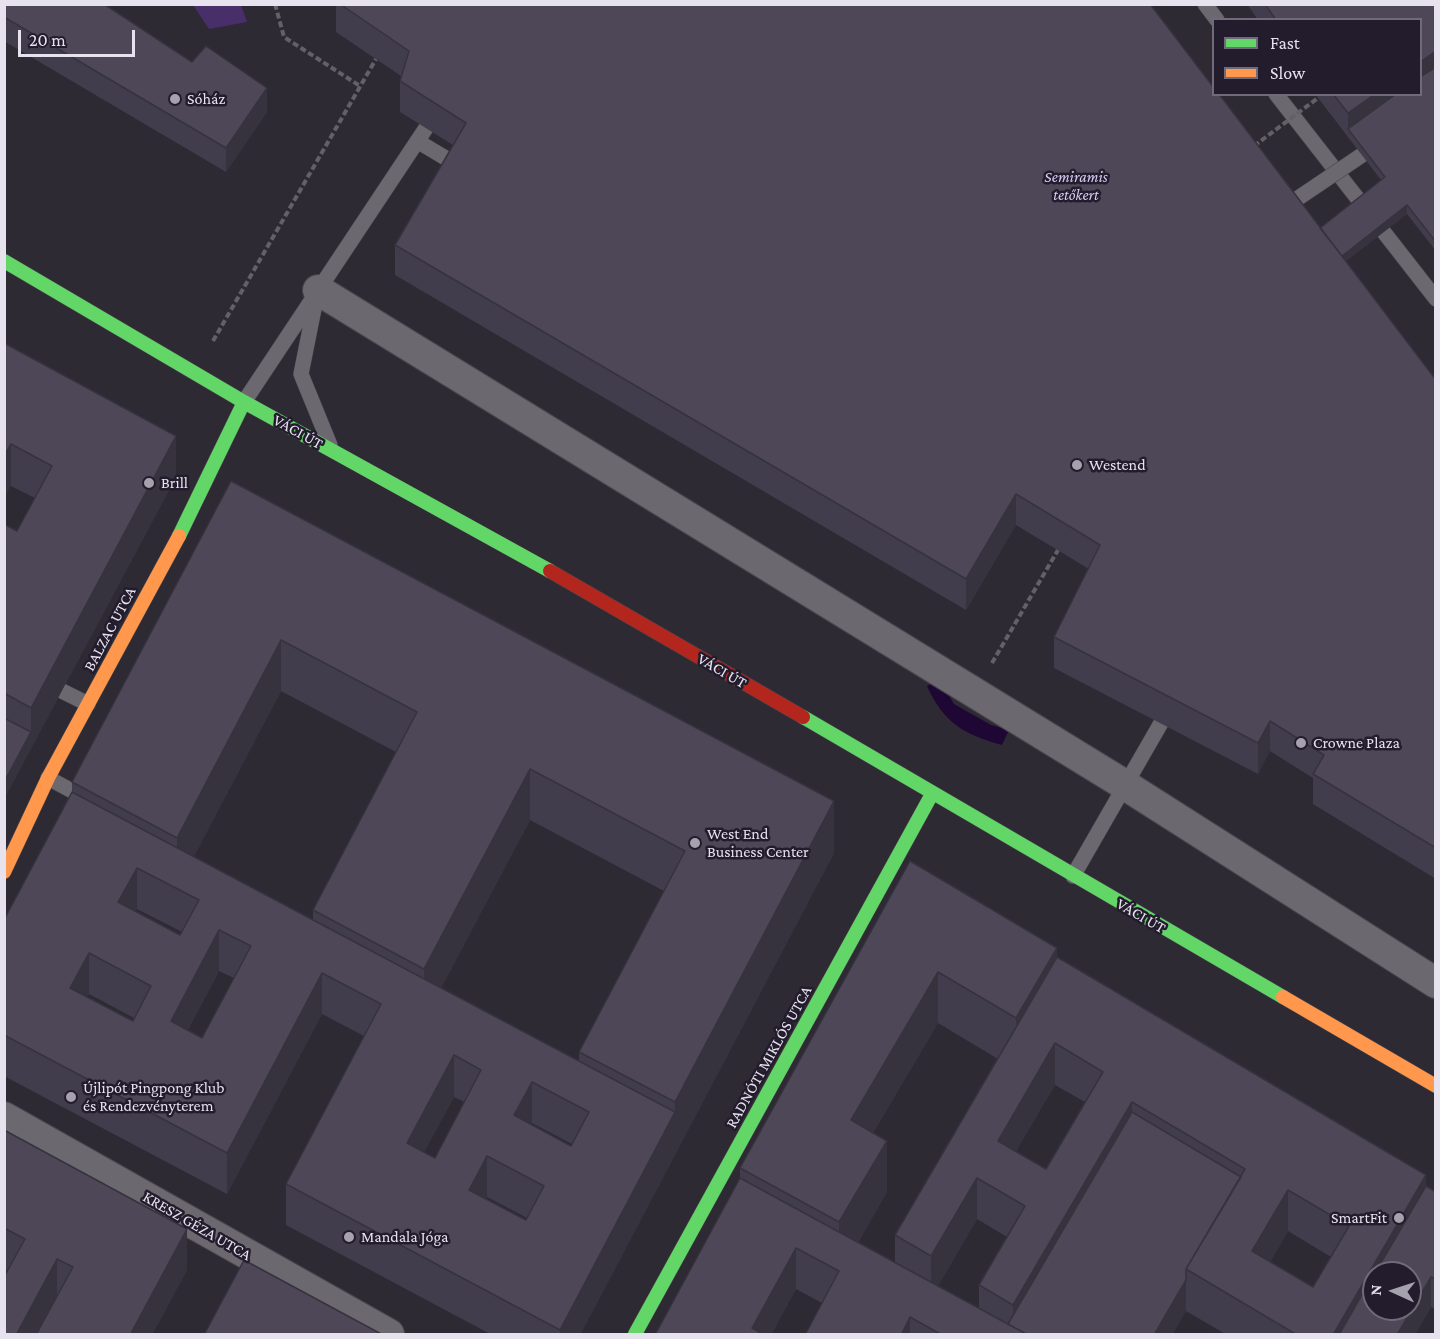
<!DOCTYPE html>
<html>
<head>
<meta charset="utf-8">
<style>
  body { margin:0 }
  #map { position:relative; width:1440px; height:1339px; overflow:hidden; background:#2d2a33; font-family:"Crimson Pro",serif }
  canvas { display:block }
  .frame { position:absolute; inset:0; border:6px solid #e6e2ee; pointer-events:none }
  .legend { position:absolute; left:1212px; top:18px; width:210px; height:78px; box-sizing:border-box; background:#221c2d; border:2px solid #706b7a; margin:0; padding:8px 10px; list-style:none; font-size:18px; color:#e6e2ee }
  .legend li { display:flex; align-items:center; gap:12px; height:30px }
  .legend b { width:30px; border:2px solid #706b7a }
  .north { position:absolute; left:1362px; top:1261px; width:60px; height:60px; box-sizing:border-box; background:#221c2d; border:2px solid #706b7a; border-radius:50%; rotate:273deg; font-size:16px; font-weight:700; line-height:24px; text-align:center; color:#e6e2ee }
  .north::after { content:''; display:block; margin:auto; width:21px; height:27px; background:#a5a2ad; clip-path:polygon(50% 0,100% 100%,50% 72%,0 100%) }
  .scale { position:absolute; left:18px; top:30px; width:117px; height:27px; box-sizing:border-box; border:3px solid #e6e2ee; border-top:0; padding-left:8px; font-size:18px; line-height:21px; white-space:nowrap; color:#e6e2ee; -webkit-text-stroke:4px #221c2d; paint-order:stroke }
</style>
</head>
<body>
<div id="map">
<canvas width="1440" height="1339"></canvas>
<div class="frame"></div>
<ul class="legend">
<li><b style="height:8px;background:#63d668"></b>Fast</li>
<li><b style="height:8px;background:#ff974d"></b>Slow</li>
</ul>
<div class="north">N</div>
<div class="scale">20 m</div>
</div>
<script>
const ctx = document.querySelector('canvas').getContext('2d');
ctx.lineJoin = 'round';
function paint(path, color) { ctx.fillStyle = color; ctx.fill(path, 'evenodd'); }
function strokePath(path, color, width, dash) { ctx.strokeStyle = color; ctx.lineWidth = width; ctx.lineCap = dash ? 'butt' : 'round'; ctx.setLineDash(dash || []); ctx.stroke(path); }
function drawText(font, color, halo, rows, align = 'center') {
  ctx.font = font + ' "Crimson Pro",serif'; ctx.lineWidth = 5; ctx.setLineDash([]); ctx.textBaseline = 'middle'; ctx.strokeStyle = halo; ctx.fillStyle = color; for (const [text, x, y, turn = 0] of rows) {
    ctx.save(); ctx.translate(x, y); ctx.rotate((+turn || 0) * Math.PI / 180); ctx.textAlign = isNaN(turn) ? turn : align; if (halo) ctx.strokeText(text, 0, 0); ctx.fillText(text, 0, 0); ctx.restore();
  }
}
paint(new Path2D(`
  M 193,5 L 241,5 L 247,22 L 209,29 Z`), '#482f69');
paint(new Path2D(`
  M 939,679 L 954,704 L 991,725 L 1009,730 L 1002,745 C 963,734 944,723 927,686 Z`), '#1e0734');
const lane = new Path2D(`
  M 1205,4 L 1217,20
  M 1276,94 L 1436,299
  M 417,141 L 459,166
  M 316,299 L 301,374 L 330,445
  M 244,402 L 426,128
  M 62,691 L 88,704
  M 48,778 L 89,800
  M 1073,876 L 1161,723`);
const street = new Path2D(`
  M 318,290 L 1125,785 L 1436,983
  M 4,1117 L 389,1334`);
const fast = new Path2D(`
  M 4,261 L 244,402 L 550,571
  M 179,536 L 244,402
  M 803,717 L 1283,997
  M 635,1334 L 932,794`);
const slow = new Path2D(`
  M 4,872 L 48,778 L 179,536
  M 1283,997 L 1436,1086`);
const jam = new Path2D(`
  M 550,571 L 803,717`);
strokePath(lane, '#48454d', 16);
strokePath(street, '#48454d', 32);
strokePath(fast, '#48454d', 15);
strokePath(slow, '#48454d', 15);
strokePath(jam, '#48454d', 15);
strokePath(new Path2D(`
  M 275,4 L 284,37 L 360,86
  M 213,341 L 376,59
  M 992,663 L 1058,550`), '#636067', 4, [6, 3]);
strokePath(lane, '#6b696f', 15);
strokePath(street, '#6b696f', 30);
strokePath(fast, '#63d668', 14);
strokePath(slow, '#ff974d', 14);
strokePath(jam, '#b3261e', 14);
const laneBridge = new Path2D(`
  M 1282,209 L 1362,155`);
strokePath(laneBridge, '#48454d', 16, []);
strokePath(new Path2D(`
  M 1254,146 L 1318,98`), '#636067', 4, [6, 3]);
strokePath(laneBridge, '#6b696f', 15);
paint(new Path2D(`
  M 4,4 L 267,112 L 226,172 L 4,41 Z
  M 336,4 L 1150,4 L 1320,228 L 1381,180 L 1315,94 L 1420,94 L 1420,20 L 1258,20 L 1247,4 L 1436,4 L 1436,251 L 1407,214 L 1346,261 L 1436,380 L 1436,879 L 1313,804 L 1313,778 L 1270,751 L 1258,774 L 1054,668 L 1054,637 L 1089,569 L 1016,525 L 966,610 L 395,275 L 395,245 L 453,145 L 400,112 L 400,81 L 401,76 L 336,32 Z
  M 4,343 L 176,477 L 4,799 L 4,524 L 17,531 L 35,498 L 11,486 Z
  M 231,481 L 834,853 L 580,1335 L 492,1335 L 286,1225 L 286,1184 L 364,1036 L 322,1014 L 227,1194 L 4,1076 L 4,920 L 72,792 L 72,782 ZM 281,691 L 396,752 L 313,910 L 313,920 L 194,856 ZM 530,820 L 664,891 L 579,1052 L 579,1061 L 441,988 ZM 137,909 L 182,932 L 180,935 L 135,911 ZM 219,971 L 234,978 L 202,1038 L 188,1030 ZM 89,994 L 134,1018 L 133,1021 L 87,997 ZM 454,1097 L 464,1102 L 435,1158 L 424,1152 ZM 532,1123 L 572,1144 L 571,1146 L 531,1124 ZM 487,1197 L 527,1218 L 526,1220 L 486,1199 Z
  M 910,861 L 1057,957 L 1436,1192 L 1436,1310 L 1431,1307 L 1415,1335 L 1227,1335 L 1186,1311 L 1172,1335 L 805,1335 L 822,1303 L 796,1289 L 771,1335 L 655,1335 L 740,1178 L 740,1168 ZM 938,1023 L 998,1059 L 895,1235 L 895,1262 L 858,1242 L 887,1192 L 873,1133 ZM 1055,1085 L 1085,1102 L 1046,1169 L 1016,1151 ZM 977,1219 L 1007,1237 L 979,1285 L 979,1308 L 938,1286 ZM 1288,1231 L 1331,1257 L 1313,1287 L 1270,1262 Z
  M 4,1130 L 187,1270 L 152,1335 L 4,1335 L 8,1271 L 4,1269 Z`), '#423d4c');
paint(new Path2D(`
  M 1436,51 L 1436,75 L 1420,86 L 1420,62 Z
  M 267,88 L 267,112 L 226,172 L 226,148 Z
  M 1375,94 L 1408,94 L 1348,129 L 1348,137 L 1348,113 Z
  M 1407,205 L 1407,214 L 1331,273 L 1331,265 Z
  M 176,436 L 176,477 L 4,799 L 4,782 L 31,732 L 31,708 Z
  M 11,444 L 11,486 L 4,498 L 4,456 Z
  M 1016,494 L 1016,525 L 966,610 L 966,579 Z
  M 281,640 L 281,691 L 177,889 L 177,838 Z
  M 1270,721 L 1270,751 L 1258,774 L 1258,743 Z
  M 530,769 L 530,820 L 424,1020 L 424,969 Z
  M 834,801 L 834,853 L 580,1335 L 560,1335 L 560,1330 L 675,1112 L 675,1102 Z
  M 137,868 L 137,909 L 118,944 L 118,902 Z
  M 219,930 L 219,971 L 171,1062 L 171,1021 Z
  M 1057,948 L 1057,999 L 1016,1069 L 1016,1018 Z
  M 89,953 L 89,994 L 70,1029 L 70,988 Z
  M 938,972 L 938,1023 L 851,1171 L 851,1120 Z
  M 322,973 L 322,1014 L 227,1194 L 227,1153 Z
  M 1055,1043 L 1055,1085 L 998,1182 L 998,1141 Z
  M 454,1055 L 454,1097 L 407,1184 L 407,1143 Z
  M 532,1082 L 532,1123 L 514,1156 L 514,1115 Z
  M 1132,1102 L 1132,1143 L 1013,1335 L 1013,1305 Z
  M 887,1141 L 887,1192 L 839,1273 L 839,1222 Z
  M 487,1156 L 487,1197 L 469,1231 L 469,1190 Z
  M 1426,1175 L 1426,1216 L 1392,1273 L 1374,1273 L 1374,1305 L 1357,1335 L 1333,1335 Z
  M 977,1178 L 977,1219 L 931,1298 L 931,1256 Z
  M 1288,1190 L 1288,1231 L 1252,1292 L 1252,1251 Z
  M 187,1229 L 187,1270 L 152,1335 L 130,1335 Z
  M 796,1248 L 796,1289 L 771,1335 L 752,1335 L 752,1328 Z
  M 57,1259 L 57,1300 L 38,1335 L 16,1335 Z
  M 1431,1277 L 1431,1307 L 1415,1335 L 1397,1335 Z
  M 1186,1280 L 1186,1311 L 1172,1335 L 1154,1335 Z
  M 910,1317 L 910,1335 L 901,1335 Z`), '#36323e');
const building = new Path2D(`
  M 4,4 L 104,4 L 192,62 L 206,46 L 267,88 L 226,148 L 4,17 Z
  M 340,4 L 1150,4 L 1214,88 L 1214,94 L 1219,94 L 1436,380 L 1436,848 L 1313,774 L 1324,755 L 1270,721 L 1258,743 L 1054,637 L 1100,545 L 1016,494 L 966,579 L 395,245 L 466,123 L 400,81 L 409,51 Z
  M 1265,4 L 1436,4 L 1436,51 L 1420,62 L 1420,20 L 1276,20 Z
  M 1436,67 L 1436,242 L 1407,205 L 1342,256 L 1320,228 L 1385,177 L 1348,129 L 1396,94 L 1420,94 L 1420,77 Z
  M 1333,94 L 1375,94 L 1348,113 Z
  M 4,343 L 176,436 L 31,708 L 4,693 L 4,524 L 17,531 L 52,466 L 11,444 L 4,456 Z
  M 231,481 L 834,801 L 675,1102 L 579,1052 L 685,851 L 530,769 L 424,969 L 313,910 L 417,712 L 281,640 L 177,838 L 72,782 Z
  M 4,718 L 31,732 L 4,782 Z
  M 72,792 L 675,1112 L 560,1330 L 286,1184 L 381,1004 L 322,973 L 227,1153 L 4,1035 L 4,920 ZM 137,868 L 199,900 L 180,935 L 118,902 ZM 219,930 L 251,946 L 202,1038 L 171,1021 ZM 89,953 L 151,986 L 133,1021 L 70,988 ZM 454,1055 L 481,1070 L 435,1158 L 407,1143 ZM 532,1082 L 589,1112 L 571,1146 L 514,1115 ZM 487,1156 L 544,1186 L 526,1220 L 469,1190 Z
  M 910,861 L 1057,948 L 1016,1018 L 938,972 L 851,1120 L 887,1141 L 839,1222 L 740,1168 Z
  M 1057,957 L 1426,1175 L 1333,1335 L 1297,1335 L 1186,1269 L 1245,1169 L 1132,1102 L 1013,1305 L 979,1285 L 1025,1206 L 977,1178 L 931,1256 L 895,1235 ZM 1055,1043 L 1103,1072 L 1046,1169 L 998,1141 ZM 1288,1190 L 1349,1226 L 1313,1287 L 1252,1251 Z
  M 1132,1112 L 1241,1177 L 1186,1269 L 1186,1280 L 1154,1335 L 1028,1335 L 1008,1324 Z
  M 4,1130 L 187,1229 L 130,1335 L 36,1335 L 73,1267 L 57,1259 L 16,1335 L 4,1335 L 4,1277 L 25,1239 L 4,1228 Z
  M 740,1178 L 1028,1335 L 942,1335 L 910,1317 L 901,1335 L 805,1335 L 839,1271 L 796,1248 L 752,1328 L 764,1335 L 655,1335 Z
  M 1426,1186 L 1436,1192 L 1436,1279 L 1431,1277 L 1397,1335 L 1339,1335 L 1374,1274 L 1374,1309 L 1410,1309 L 1410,1273 L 1375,1273 Z
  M 244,1260 L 383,1335 L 204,1335 Z`);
paint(building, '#4d4758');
strokePath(building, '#36323e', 1.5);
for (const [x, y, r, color] of [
  [175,99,6,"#a5a2ad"],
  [1077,465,6,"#a5a2ad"],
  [149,483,6,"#a5a2ad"],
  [1301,743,6,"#a5a2ad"],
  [695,843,6,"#a5a2ad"],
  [71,1097,6,"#a5a2ad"],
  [1399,1218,6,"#a5a2ad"],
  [349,1237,6,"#a5a2ad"]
]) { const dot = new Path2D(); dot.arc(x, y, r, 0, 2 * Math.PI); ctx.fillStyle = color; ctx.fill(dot); strokePath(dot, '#221c2d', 2); }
drawText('16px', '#e6e2ee', '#221c2d', [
  ["Sóház",187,99],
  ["Westend",1089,465],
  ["Brill",161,483],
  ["Crowne Plaza",1313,743],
  ["West End",707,834],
  ["Business Center",707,852],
  ["Újlipót Pingpong Klub",83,1088],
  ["és Rendezvényterem",83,1106],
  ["SmartFit",1387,1218,"right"],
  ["Mandala Jóga",361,1237]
], 'left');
drawText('italic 16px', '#daccf4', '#221c2d', [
  ["Semiramis",1076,177],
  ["tetőkert",1076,195]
]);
drawText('16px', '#e6e2ee', '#221c2d', [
  ["VÁCI ÚT",298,432,29],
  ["BALZAC UTCA",110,629,-62],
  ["VÁCI ÚT",722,671,30],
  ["VÁCI ÚT",1141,916,30],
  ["RADNÓTI MIKLÓS UTCA",769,1057,-61],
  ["KRESZ GÉZA UTCA",197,1226,30]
]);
</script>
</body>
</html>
